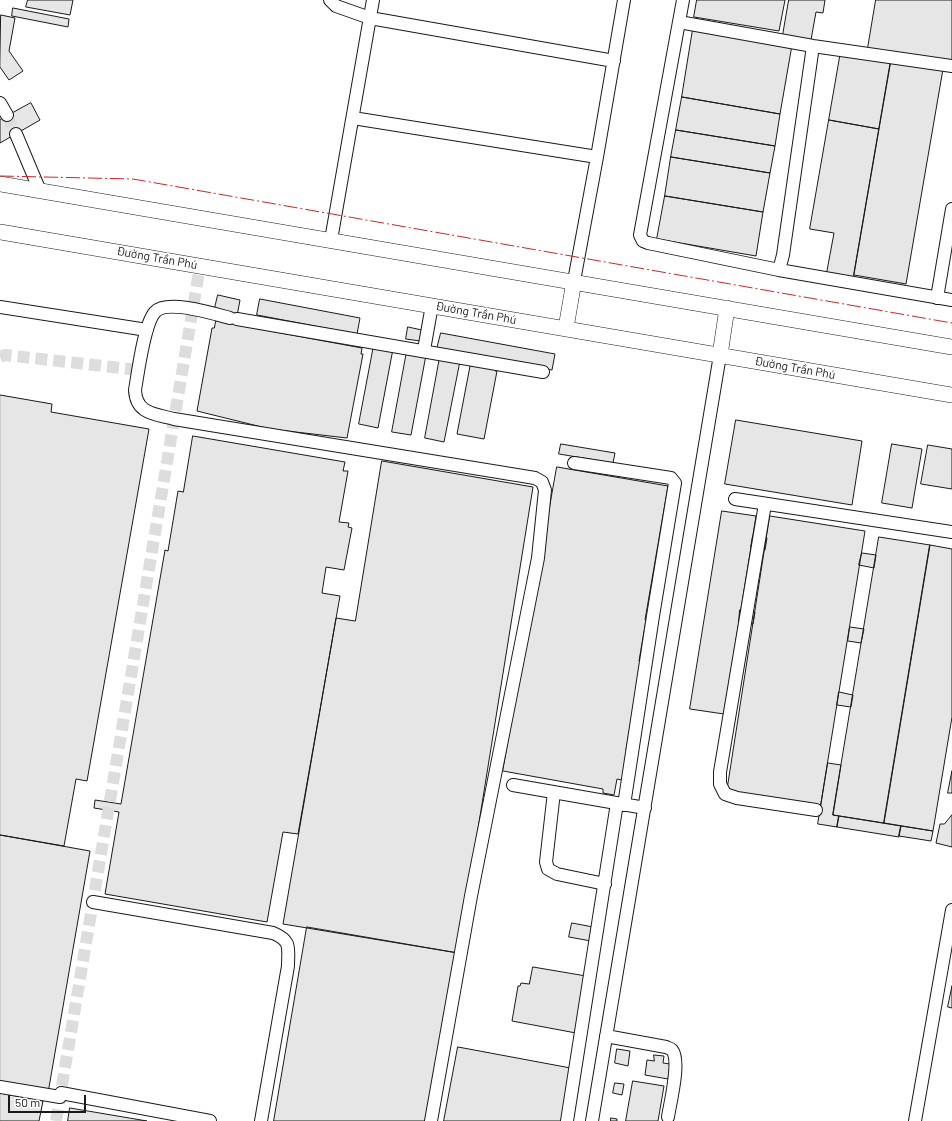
<!DOCTYPE html>
<html>
<head>
<meta charset="utf-8">
<style>
  body { margin:0 }
  #map { position:relative; width:952px; height:1121px; overflow:hidden; background:#fff; font-family:Barlow,sans-serif }
  canvas { display:block }
  .scale { position:absolute; left:8px; top:1095px; width:78px; height:18px; box-sizing:border-box; border:2px solid #1a1a1a; border-top:0; padding-left:5px; font-size:12px; line-height:14px; white-space:nowrap; color:#1a1a1a; -webkit-text-stroke:3px #fff; paint-order:stroke }
</style>
</head>
<body>
<div id="map">
<canvas width="952" height="1121"></canvas>
<div class="scale">50 m</div>
</div>
<script>
const ctx = document.querySelector('canvas').getContext('2d');
ctx.lineJoin = 'round';
function paint(path, color) { ctx.fillStyle = color; ctx.fill(path, 'evenodd'); }
function strokePath(path, color, width, dash) { ctx.strokeStyle = color; ctx.lineWidth = width; ctx.lineCap = dash ? 'butt' : 'round'; ctx.setLineDash(dash || []); ctx.stroke(path); }
function drawText(font, color, halo, rows, align = 'center') {
  ctx.font = font + ' Barlow,sans-serif'; ctx.lineWidth = 3; ctx.setLineDash([]); ctx.textBaseline = 'middle'; ctx.strokeStyle = halo; ctx.fillStyle = color; for (const [text, x, y, turn = 0] of rows) {
    ctx.save(); ctx.translate(x, y); ctx.rotate((+turn || 0) * Math.PI / 180); ctx.textAlign = isNaN(turn) ? turn : align; if (halo) ctx.strokeText(text, 0, 0); ctx.fillText(text, 0, 0); ctx.restore();
  }
}
const building = new Path2D(`
  M 28,0 L 73,0 L 70,15 L 26,7 Z
  M 697,0 L 785,0 L 779,31 L 694,17 Z
  M 789,0 L 825,0 L 823,13 L 816,12 L 811,40 L 783,35 Z
  M 876,0 L 952,0 L 952,62 L 868,48 Z
  M 13,8 L 69,19 L 68,27 L 12,16 Z
  M 1,15 L 15,18 L 9,51 L 23,71 L 9,80 L 0,67 Z
  M 693,29 L 792,45 L 780,114 L 682,97 Z
  M 841,51 L 891,60 L 879,129 L 829,120 Z
  M 891,60 L 943,69 L 906,284 L 854,275 Z
  M 682,97 L 780,114 L 775,146 L 676,130 Z
  M 31,103 L 40,120 L 0,143 L 0,120 Z
  M 829,120 L 879,129 L 853,280 L 826,276 L 834,233 L 810,229 Z
  M 676,130 L 775,146 L 770,173 L 671,157 Z
  M 671,157 L 770,173 L 763,212 L 665,196 Z
  M 665,196 L 763,212 L 756,256 L 657,239 Z
  M 218,295 L 240,300 L 237,316 L 214,312 Z
  M 260,299 L 360,318 L 357,334 L 257,315 Z
  M 216,321 L 362,348 L 361,354 L 363,354 L 347,438 L 270,429 L 197,411 L 212,328 L 214,328 Z
  M 408,327 L 422,330 L 420,341 L 406,339 Z
  M 441,333 L 555,354 L 552,370 L 437,349 Z
  M 374,345 L 393,349 L 378,428 L 359,424 Z
  M 407,351 L 426,355 L 411,435 L 392,432 Z
  M 440,357 L 460,361 L 444,442 L 425,438 Z
  M 473,363 L 496,367 L 495,371 L 497,371 L 484,439 L 457,434 L 470,366 L 472,366 Z
  M 0,395 L 52,404 L 51,412 L 149,429 L 87,781 L 76,779 L 64,846 L 0,835 Z
  M 736,420 L 862,441 L 852,505 L 725,484 Z
  M 193,436 L 345,462 L 343,471 L 348,471 L 339,522 L 349,523 L 348,527 L 352,528 L 344,570 L 326,567 L 322,593 L 340,596 L 298,834 L 283,832 L 267,922 L 105,894 L 119,812 L 94,808 L 95,800 L 121,804 L 165,550 L 168,551 L 178,491 L 183,492 Z
  M 561,444 L 615,453 L 613,463 L 559,454 Z
  M 892,444 L 922,449 L 912,508 L 882,503 Z
  M 928,445 L 952,449 L 952,489 L 921,484 Z
  M 382,461 L 533,487 L 458,953 L 283,924 L 336,618 L 355,621 Z
  M 557,467 L 668,486 L 645,620 L 646,620 L 639,661 L 641,661 L 626,750 L 628,750 L 622,780 L 617,779 L 614,795 L 603,793 L 603,789 L 503,771 Z
  M 722,511 L 756,516 L 724,714 L 690,709 Z
  M 770,516 L 865,531 L 820,809 L 727,792 Z
  M 753,536 L 767,538 L 765,550 L 751,547 Z
  M 879,537 L 930,545 L 884,823 L 833,815 Z
  M 930,545 L 952,549 L 952,717 L 933,831 L 884,823 Z
  M 862,553 L 876,555 L 874,568 L 859,565 Z
  M 740,610 L 755,612 L 753,624 L 739,622 Z
  M 850,627 L 864,629 L 861,643 L 848,641 Z
  M 839,692 L 853,695 L 851,707 L 837,705 Z
  M 828,763 L 841,765 L 833,815 L 839,816 L 837,827 L 818,824 Z
  M 952,771 L 952,793 L 948,793 Z
  M 952,815 L 952,847 L 936,843 L 940,824 L 944,824 Z
  M 839,816 L 901,826 L 899,837 L 837,827 Z
  M 901,826 L 933,831 L 931,841 L 899,836 Z
  M 0,835 L 90,851 L 48,1093 L 0,1085 Z
  M 572,923 L 593,927 L 591,941 L 569,937 Z
  M 307,927 L 458,953 L 429,1121 L 274,1121 Z
  M 533,967 L 586,976 L 576,1033 L 512,1021 L 518,986 L 520,986 L 521,983 L 529,984 Z
  M 952,986 L 952,1008 L 948,1007 Z
  M 458,1047 L 576,1069 L 566,1121 L 444,1121 Z
  M 617,1049 L 630,1051 L 628,1066 L 615,1063 Z
  M 654,1055 L 664,1056 L 663,1063 L 670,1064 L 668,1079 L 645,1075 L 647,1060 L 654,1061 Z
  M 633,1081 L 664,1086 L 658,1121 L 626,1121 Z
  M 615,1083 L 624,1084 L 622,1095 L 613,1093 Z
  M 0,1093 L 43,1101 L 39,1121 L 0,1121 Z
  M 70,1108 L 147,1121 L 68,1121 Z
  M 611,1118 L 617,1119 L 617,1121 L 611,1121 Z`);
paint(building, '#e6e6e6');
strokePath(building, '#1a1a1a', 1);
strokePath(new Path2D(`
  M 7,115 L 16,134
  M 0,357 L 5,355 L 139,370
  M 56,1121 L 200,266`), '#ddd', 12, [12, 6]);
const minor = new Path2D(`
  M 330,0 L 336,6 L 370,18 L 614,61
  M 683,0 L 640,235 L 643,241 L 648,243 L 779,270 L 783,255 L 813,46
  M 679,22 L 813,46 L 952,66
  M 0,103 L 7,115
  M 353,118 L 597,157
  M 16,134 L 40,191
  M 331,240 L 373,0
  M 779,270 L 952,300
  M 574,281 L 597,157 L 624,0
  M 937,298 L 952,209
  M 0,307 L 147,330
  M 230,318 C 215,314 167,299 155,312 C 144,324 138,373 135,390 C 136,414 155,414 174,419 L 535,478 L 542,482 L 545,490 L 538,558 L 471,896 L 431,1121
  M 237,319 L 543,372
  M 424,350 L 432,305
  M 574,463 L 671,478 L 675,483 L 653,616 L 624,805
  M 735,499 L 952,532
  M 765,504 L 720,772 L 720,784 L 725,794 L 737,798 L 816,810
  M 513,785 L 645,808
  M 554,792 L 546,862 L 548,869 L 557,874 L 605,884
  M 93,902 L 273,933 C 292,941 288,948 288,966 L 261,1121
  M 606,1036 L 666,1047 C 668,1048 670,1048 672,1050 C 681,1061 670,1103 668,1117
  M 0,1087 L 60,1097
  M 61,1093 L 210,1121
  M 567,1121 L 617,803
  M 592,1121 L 720,355
  M 915,1121 L 952,910`);
const major = new Path2D(`
  M 0,184 L 952,347
  M 0,232 L 952,395
  M 566,328 L 574,281
  M 720,355 L 727,308`);
strokePath(minor, '#1a1a1a', 14);
strokePath(major, '#1a1a1a', 16);
strokePath(minor, '#fff', 12);
strokePath(major, '#fff', 15);
strokePath(new Path2D(`
  M 0,176 L 133,179 L 952,323`), '#c62828', 1, [14, 3, 2, 3]);
drawText('12px', '#1a1a1a', '#fff', [
  ["Đường Trần Phú",157,258,10],
  ["Đường Trần Phú",476,313,10],
  ["Đường Trần Phú",795,368,10]
]);
</script>
</body>
</html>
